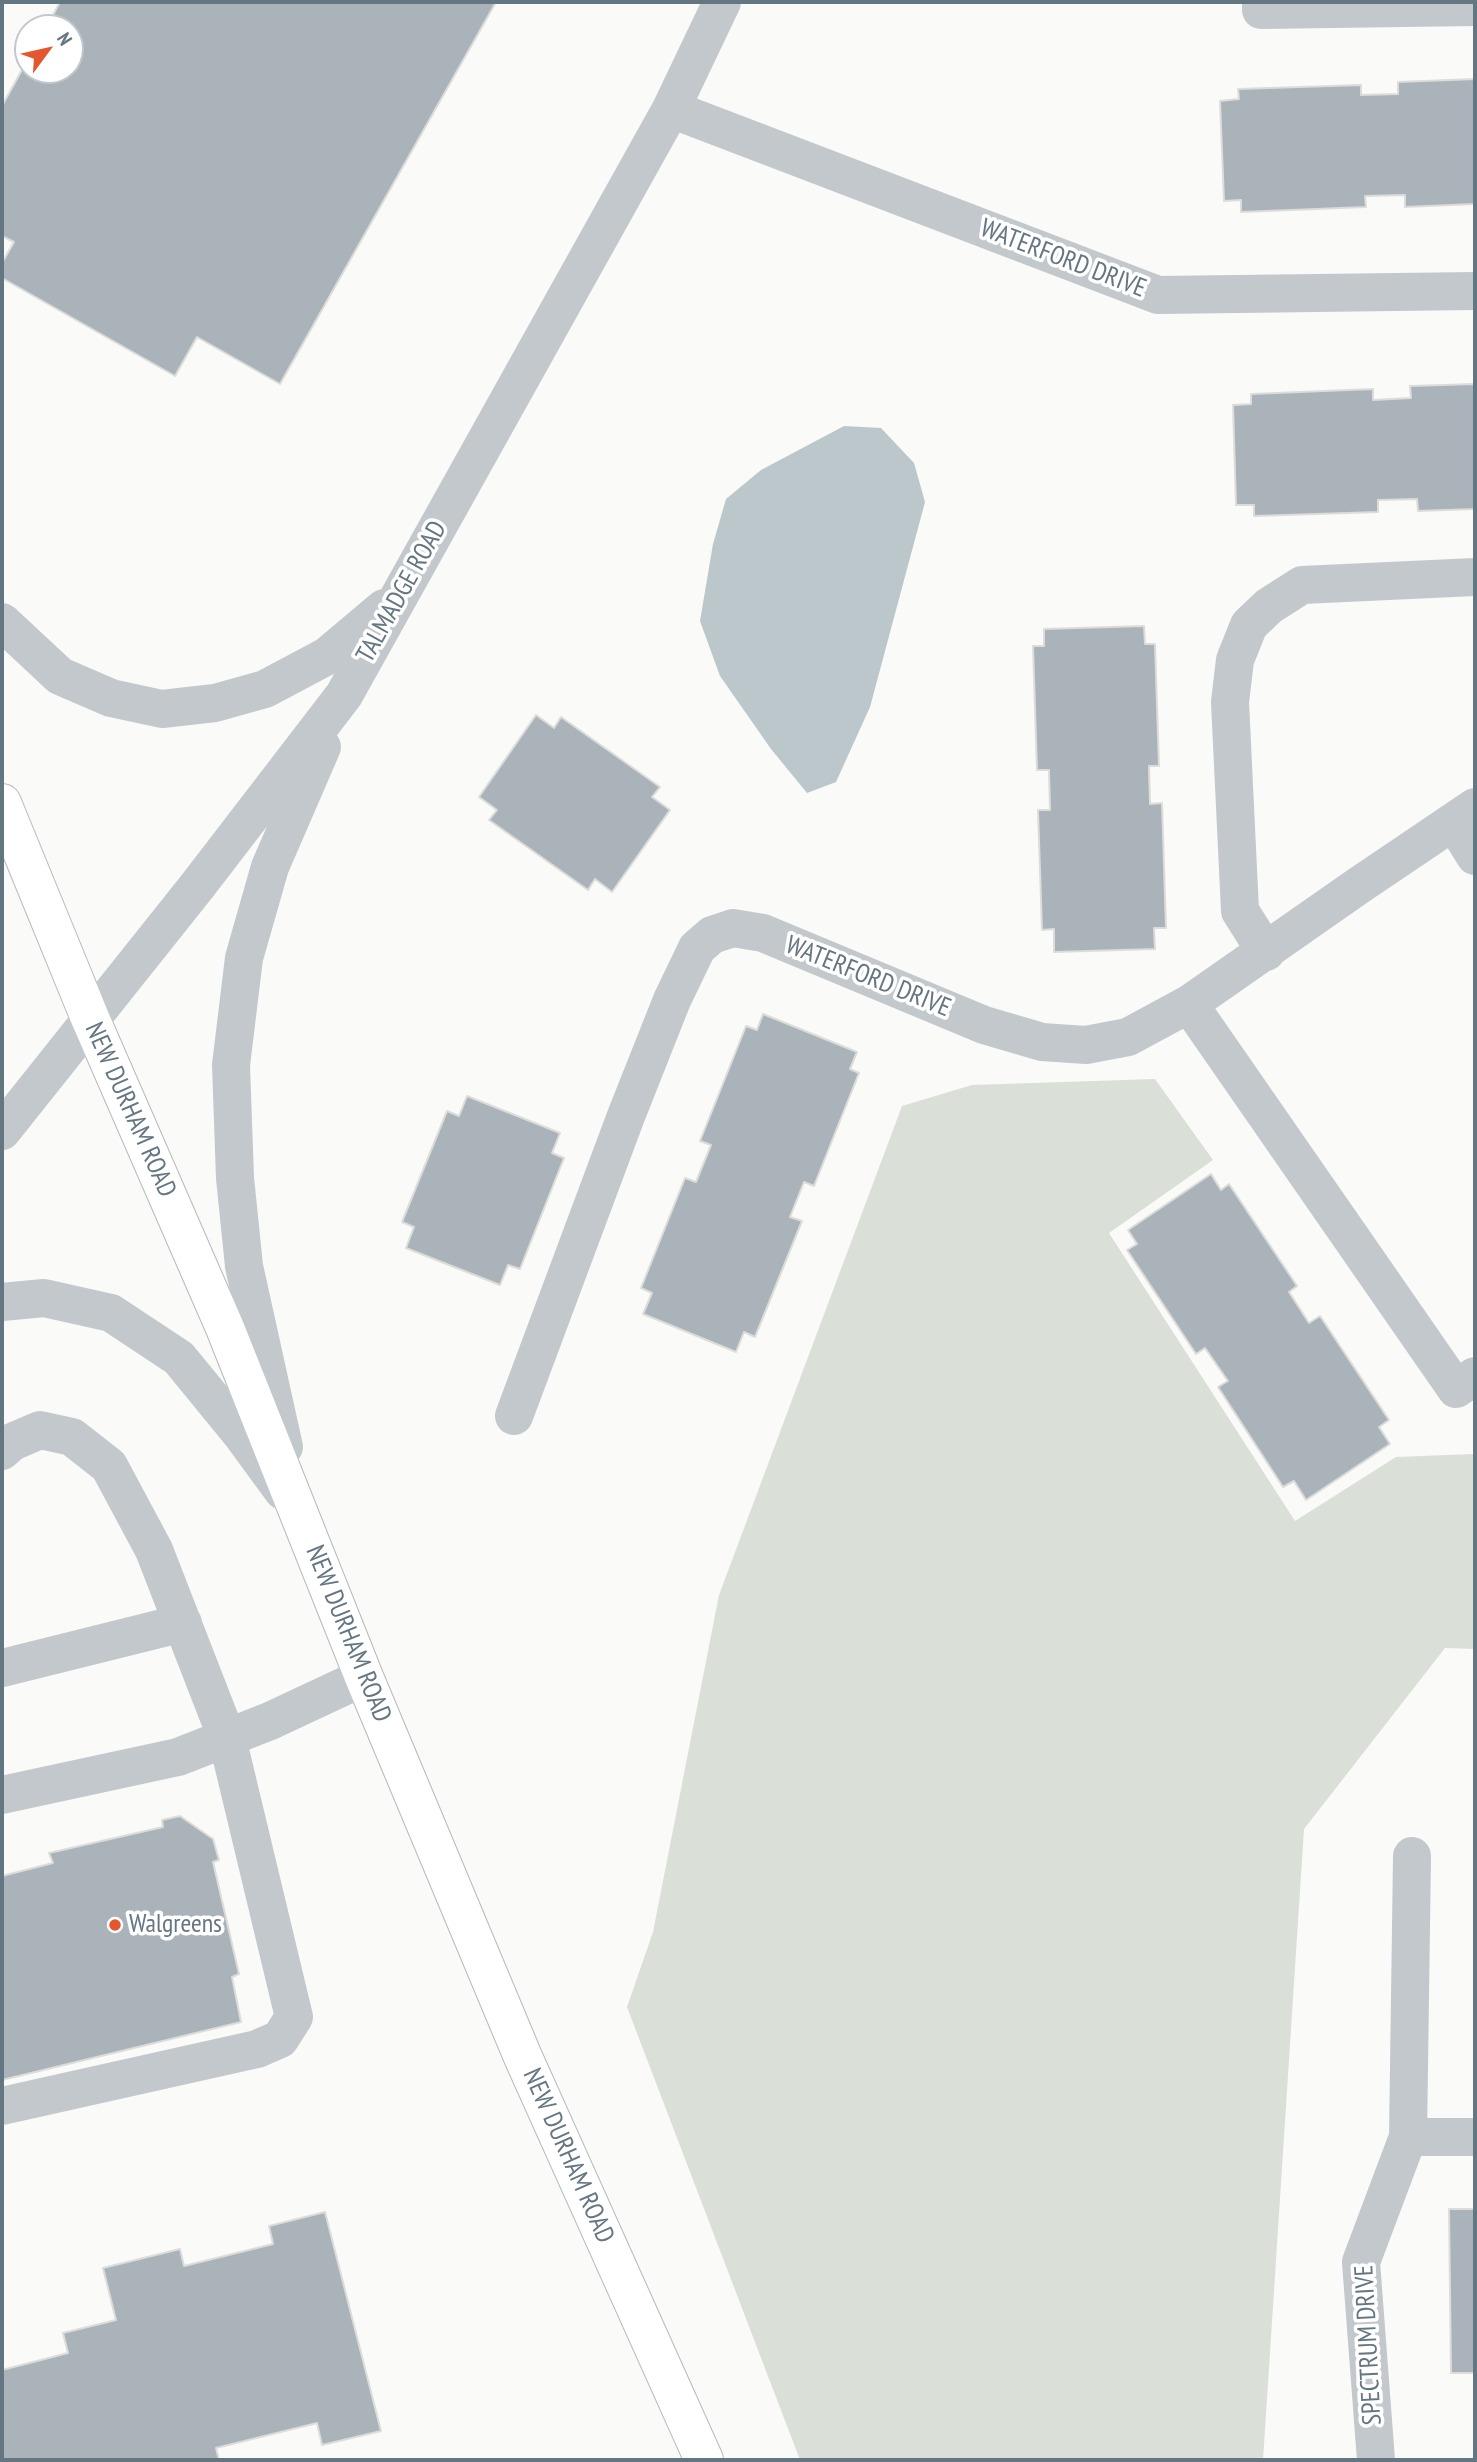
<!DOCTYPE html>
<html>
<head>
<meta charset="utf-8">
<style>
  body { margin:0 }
  #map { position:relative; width:1477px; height:2462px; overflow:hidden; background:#fafaf8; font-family:"PT Sans Narrow",sans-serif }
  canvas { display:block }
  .frame { position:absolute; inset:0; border:4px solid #657683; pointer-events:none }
  .north { position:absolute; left:14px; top:14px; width:70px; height:70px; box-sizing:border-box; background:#fff; border:2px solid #c1c8cd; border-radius:50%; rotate:57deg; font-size:19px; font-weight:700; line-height:28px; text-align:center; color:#657683 }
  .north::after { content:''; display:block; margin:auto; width:24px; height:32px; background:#e4572e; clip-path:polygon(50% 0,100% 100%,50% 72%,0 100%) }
</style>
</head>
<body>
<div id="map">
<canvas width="1477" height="2462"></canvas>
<div class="frame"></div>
<div class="north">N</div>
</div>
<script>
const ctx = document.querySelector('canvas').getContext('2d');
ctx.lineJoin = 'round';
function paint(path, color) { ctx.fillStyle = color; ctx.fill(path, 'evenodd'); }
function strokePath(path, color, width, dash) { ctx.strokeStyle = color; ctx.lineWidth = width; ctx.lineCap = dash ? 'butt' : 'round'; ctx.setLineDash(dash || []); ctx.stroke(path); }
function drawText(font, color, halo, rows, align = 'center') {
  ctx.font = font + ' "PT Sans Narrow",sans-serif'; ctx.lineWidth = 7; ctx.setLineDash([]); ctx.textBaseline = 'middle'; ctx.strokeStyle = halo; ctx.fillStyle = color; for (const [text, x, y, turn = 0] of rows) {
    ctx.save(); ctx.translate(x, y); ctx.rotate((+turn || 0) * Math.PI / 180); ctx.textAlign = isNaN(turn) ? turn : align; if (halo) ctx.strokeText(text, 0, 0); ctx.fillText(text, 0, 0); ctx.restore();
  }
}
paint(new Path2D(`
  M 1155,1079 L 1213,1160 L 1109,1233 L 1295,1521 L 1396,1457 L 1475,1454 L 1475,1649 L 1445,1648 L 1304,1829 L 1263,2460 L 800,2460 L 627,2007 L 653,1932 L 719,1595 L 902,1106 L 972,1085 Z`), '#dadfd7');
paint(new Path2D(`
  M 844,426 L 881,428 L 914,463 L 925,502 L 870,707 L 836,782 L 807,793 L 771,749 L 720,676 L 700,621 L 713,544 L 726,499 L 761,470 Z`), '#bbc7cb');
const building = new Path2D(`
  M 60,2 L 496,2 L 280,384 L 197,337 L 175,376 L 2,278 L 2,263 L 14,242 L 2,236 L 2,106 L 28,59 L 28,70 L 70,70 L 70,28 L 46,28 Z
  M 1475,79 L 1475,204 L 1405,207 L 1405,195 L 1365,196 L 1366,207 L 1241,212 L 1241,200 L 1224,201 L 1220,101 L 1239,99 L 1238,89 L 1361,85 L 1361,95 L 1398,94 L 1398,82 Z
  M 1475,384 L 1475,509 L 1418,511 L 1417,499 L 1378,500 L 1378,512 L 1254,516 L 1254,505 L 1236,505 L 1233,405 L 1251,404 L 1251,394 L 1373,389 L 1373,400 L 1411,398 L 1410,386 Z
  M 1144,626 L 1145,644 L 1155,644 L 1159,766 L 1149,766 L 1150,804 L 1162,803 L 1166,928 L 1154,928 L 1155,949 L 1054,952 L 1054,929 L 1042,930 L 1038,810 L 1050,810 L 1049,770 L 1037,770 L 1033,646 L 1044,646 L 1044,629 Z
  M 536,715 L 554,728 L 561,717 L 660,787 L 652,797 L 670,810 L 612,892 L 595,879 L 588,890 L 489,820 L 497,810 L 479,797 Z
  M 763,1014 L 857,1052 L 850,1069 L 859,1073 L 814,1186 L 804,1182 L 790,1217 L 802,1221 L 755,1337 L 744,1332 L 736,1352 L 643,1314 L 652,1293 L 641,1288 L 685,1178 L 696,1182 L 711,1145 L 700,1141 L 746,1026 L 757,1030 Z
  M 467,1096 L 560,1133 L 552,1153 L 564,1158 L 520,1269 L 508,1265 L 500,1285 L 406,1248 L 414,1227 L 402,1222 L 447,1111 L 459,1116 Z
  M 1211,1174 L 1221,1190 L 1229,1184 L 1297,1286 L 1289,1292 L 1309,1323 L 1320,1316 L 1389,1420 L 1379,1427 L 1390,1444 L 1306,1500 L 1294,1481 L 1283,1487 L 1218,1387 L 1228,1381 L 1205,1348 L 1196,1354 L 1127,1250 L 1137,1244 L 1128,1230 Z
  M 180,1816 L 213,1839 L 219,1860 L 213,1862 L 239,1974 L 232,1977 L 241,2022 L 2,2080 L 2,1876 L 53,1863 L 49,1853 L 163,1827 L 162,1820 Z
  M 1449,2209 L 1475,2209 L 1475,2373 L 1451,2373 Z
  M 325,2212 L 381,2431 L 322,2445 L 317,2423 L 216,2448 L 219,2460 L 2,2460 L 2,2370 L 68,2353 L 63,2333 L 116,2320 L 103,2268 L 180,2249 L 184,2266 L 273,2244 L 269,2226 Z`);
paint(building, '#aab3b9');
strokePath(building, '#dcdcda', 2);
const major = new Path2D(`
  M 2,803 L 90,1018 L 225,1328 L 364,1677 L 523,2057 L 704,2460`);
strokePath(major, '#b5babe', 40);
strokePath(new Path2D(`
  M 1261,2 L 1261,10 L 1475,7
  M 671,109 L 1158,295 L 1475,291
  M 2,622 L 60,676 L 111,698 L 162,709 L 215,703 L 265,689 L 327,656 L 384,608
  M 1454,822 L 1475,856
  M 1266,952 L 1240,911 L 1230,702 L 1235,660 L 1249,625 L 1269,606 L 1302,585 L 1475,577
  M 1189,1004 L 1456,1389 L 1475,1376
  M 2,1131 L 198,885 L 344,695 L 671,109 L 722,2
  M 2,1302 L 44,1298 L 111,1313 L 179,1358 L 242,1435 L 283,1491
  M 514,1416 L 626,1116 L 672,1000 L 697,948 L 712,935 L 733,928 L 763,933 L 984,1025 L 1042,1042 L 1086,1045 L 1128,1037 L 1189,1004 L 1358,886 L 1475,807
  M 284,1447 L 244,1266 L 235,1178 L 231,1065 L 244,958 L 270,867 L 322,747
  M 2,1451 L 12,1442 L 40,1430 L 72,1437 L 109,1466 L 154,1550 L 227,1738 L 294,2017 L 280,2039 L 257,2049 L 2,2106
  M 2,1668 L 183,1623
  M 2,1795 L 178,1757 L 270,1721 L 364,1677
  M 1408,2137 L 1475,2137
  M 1376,2460 L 1361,2262 L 1408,2137 L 1412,1856`), '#c3c8cc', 38);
strokePath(major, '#fff', 38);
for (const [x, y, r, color] of [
  [115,1925,7,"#e4572e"]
]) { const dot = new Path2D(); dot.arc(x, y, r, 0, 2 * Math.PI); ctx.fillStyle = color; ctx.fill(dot); strokePath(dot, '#fff', 2.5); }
drawText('26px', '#657683', '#fff', [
  ["WATERFORD DRIVE",1063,259,21],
  ["TALMADGE ROAD",402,592,-61],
  ["WATERFORD DRIVE",868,977,22],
  ["NEW DURHAM ROAD",130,1110,66],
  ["NEW DURHAM ROAD",348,1634,68],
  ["NEW DURHAM ROAD",568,2156,66],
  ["SPECTRUM DRIVE",1369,2345,-93]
]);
drawText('26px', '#657683', '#fff', [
  ["Walgreens",129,1925]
], 'left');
</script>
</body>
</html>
